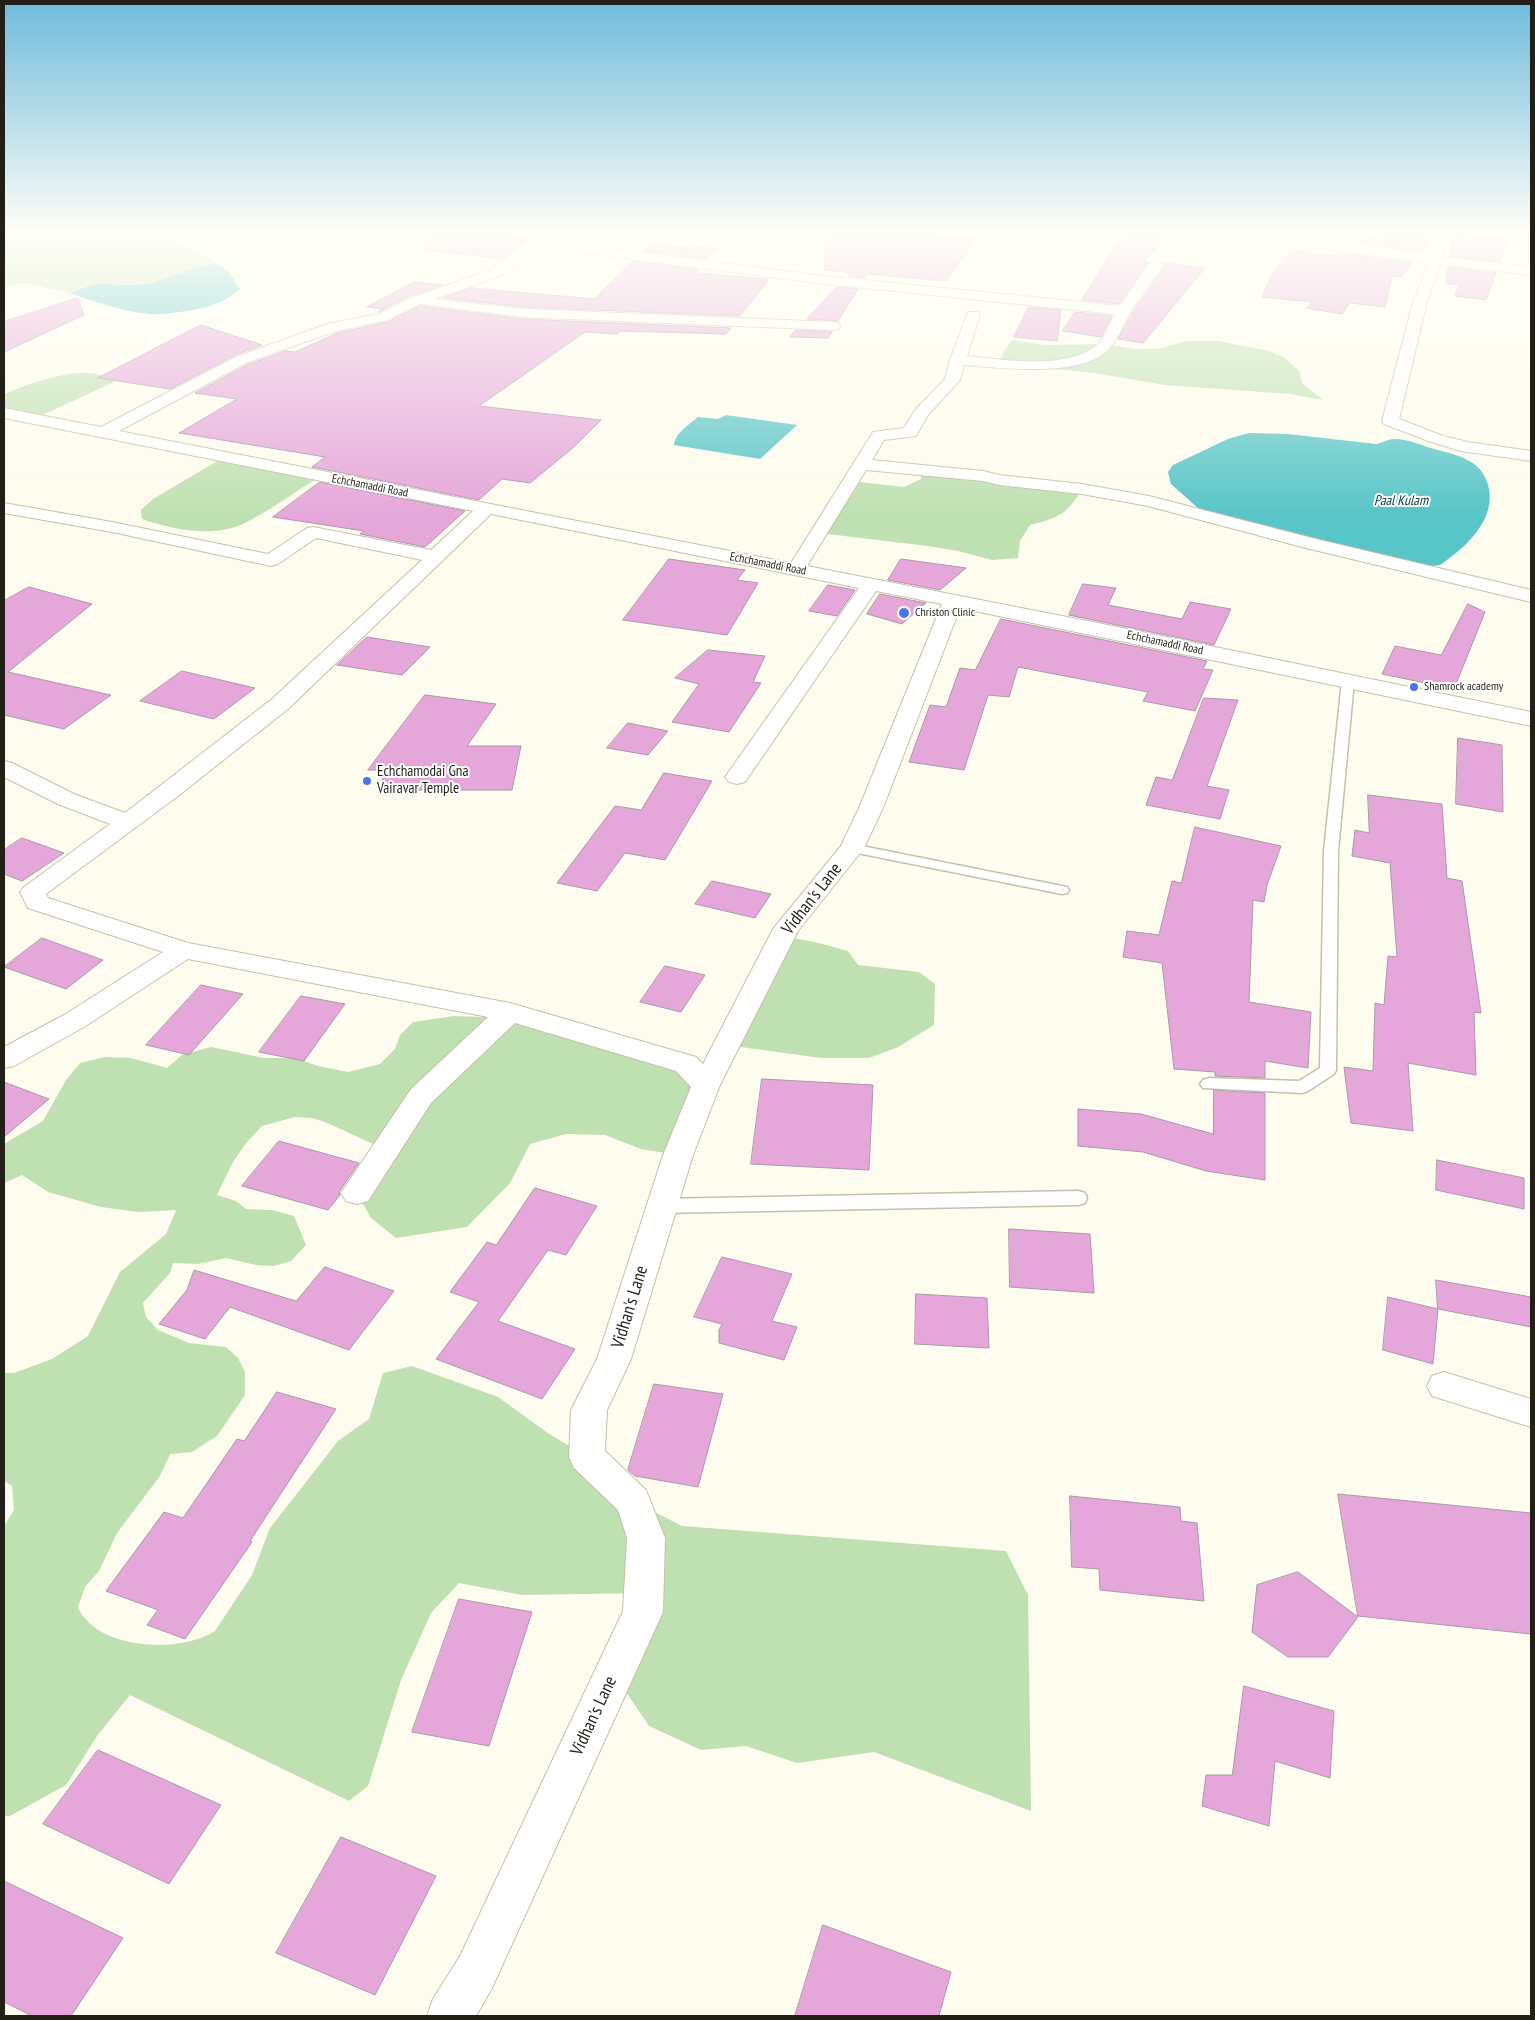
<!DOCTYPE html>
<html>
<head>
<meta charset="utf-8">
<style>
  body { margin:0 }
  #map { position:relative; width:1535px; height:2020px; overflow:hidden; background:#fefcee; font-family:"PT Sans Narrow",sans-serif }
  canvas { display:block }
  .frame { position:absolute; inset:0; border:5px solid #211f16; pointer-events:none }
</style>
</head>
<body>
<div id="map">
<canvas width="1535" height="2020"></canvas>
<div class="frame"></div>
</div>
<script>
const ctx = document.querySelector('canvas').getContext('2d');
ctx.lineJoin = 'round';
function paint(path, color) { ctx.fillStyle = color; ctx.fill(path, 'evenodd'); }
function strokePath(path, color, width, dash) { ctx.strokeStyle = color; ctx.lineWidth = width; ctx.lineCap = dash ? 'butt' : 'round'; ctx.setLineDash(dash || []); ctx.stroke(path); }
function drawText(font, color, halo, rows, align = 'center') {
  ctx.font = font + ' "PT Sans Narrow",sans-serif'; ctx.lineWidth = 4; ctx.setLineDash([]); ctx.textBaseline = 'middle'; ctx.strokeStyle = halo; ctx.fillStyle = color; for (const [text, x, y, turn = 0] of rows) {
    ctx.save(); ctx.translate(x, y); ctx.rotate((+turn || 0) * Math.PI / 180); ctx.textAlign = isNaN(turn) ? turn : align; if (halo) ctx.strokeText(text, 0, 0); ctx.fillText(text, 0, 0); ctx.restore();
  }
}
paint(new Path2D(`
  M 4,232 C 70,232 161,221 216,263 L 193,269 L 152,283 L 85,286 L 69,293 L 25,283 L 4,287 Z
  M 1012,340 L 1045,345 L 1103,344 L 1136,349 L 1157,349 L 1187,341 L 1218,341 L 1243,346 L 1270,351 L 1284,357 L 1299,371 L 1302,383 L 1323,400 L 1290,394 L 1165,385 L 1094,373 L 999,364 L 1004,351 Z
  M 79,373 C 92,373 104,373 114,382 L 36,418 L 4,413 L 4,394 C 29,384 52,375 79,373 Z
  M 224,457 L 321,476 C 296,491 271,510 245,523 C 215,538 172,530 142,519 L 141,510 L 153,499 Z
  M 921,470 L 1082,489 C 1067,515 1058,518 1030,525 L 1020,541 L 1018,558 L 992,560 L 958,551 L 928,546 L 819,533 L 851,481 L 904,487 L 921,479 Z
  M 783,936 L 819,943 L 848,951 L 858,965 L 919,972 L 935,984 L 934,1025 L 898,1047 L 869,1058 L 821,1058 L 726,1045 Z
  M 510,1012 L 686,1064 L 706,1085 L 678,1155 L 641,1149 L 605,1135 L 566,1134 L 530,1144 L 510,1183 L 467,1227 L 396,1238 L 371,1218 L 357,1193 L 380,1156 L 373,1144 L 325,1122 L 312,1118 L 295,1117 L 262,1126 L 246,1143 L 233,1162 L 217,1195 L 236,1201 L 246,1209 L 272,1210 L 294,1216 L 306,1245 L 291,1261 L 274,1266 L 256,1265 L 226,1258 L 198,1264 L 173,1263 L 170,1273 L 143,1303 L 146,1317 L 158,1330 L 189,1343 L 226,1347 L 238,1358 L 245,1372 L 245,1395 L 217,1436 L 192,1452 L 170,1454 L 160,1476 L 117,1533 L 99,1571 L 85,1587 L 78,1607 C 96,1650 180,1654 215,1631 L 252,1575 L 270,1528 L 338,1441 L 369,1419 L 383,1373 L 412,1366 L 498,1397 L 548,1433 L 587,1457 L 633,1501 L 682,1526 L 1006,1551 L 1028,1595 L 1031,1811 L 874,1752 L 797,1763 L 746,1746 L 701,1750 L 649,1726 L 614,1674 L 643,1593 L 522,1595 L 459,1583 L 431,1613 L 401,1680 L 368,1786 L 349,1801 L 130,1695 L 97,1736 L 66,1785 L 10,1816 L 4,1816 L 4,1526 L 14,1510 L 12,1486 L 4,1481 L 4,1373 L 14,1373 L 52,1359 L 88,1336 L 120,1272 L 166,1234 L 176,1210 L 139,1212 L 101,1207 L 48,1192 L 22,1175 L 4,1183 L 4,1144 L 43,1121 L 66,1080 L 80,1063 L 105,1057 L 131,1058 L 167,1068 L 182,1055 L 211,1047 L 264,1058 L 295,1058 L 318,1066 L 348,1072 L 380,1064 L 395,1049 L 400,1035 L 413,1022 L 454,1016 L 482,1017 Z`), '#bfe1b2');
paint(new Path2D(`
  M 216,263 L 228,271 L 240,289 C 226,301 211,307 192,310 C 179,312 164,315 150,314 C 122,312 95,301 69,293 L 94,284 L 131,285 L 152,283 L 193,269 Z
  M 726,415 L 797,425 L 760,459 L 674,445 C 675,433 689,425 698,417 L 718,419 Z
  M 1249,433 L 1288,434 L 1376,444 C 1382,443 1388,439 1394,439 C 1407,439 1421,445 1434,449 C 1449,453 1473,458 1482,472 C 1503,504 1478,537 1452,556 C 1449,558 1444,563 1440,565 C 1432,567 1418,564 1409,564 L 1199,509 L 1171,484 L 1168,472 L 1173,465 L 1228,439 Z`), '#58c5c7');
const building = new Path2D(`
  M 427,232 L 494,232 L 532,236 L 501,259 L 426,250 Z
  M 826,232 L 938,232 L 937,235 L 978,238 L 946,281 L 868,274 L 865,278 L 848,276 L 851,273 L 825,270 Z
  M 1125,232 L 1170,232 L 1145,261 L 1149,262 L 1119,304 L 1082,300 Z
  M 1381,232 L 1433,232 L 1432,238 L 1421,252 L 1359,243 Z
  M 1452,232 L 1508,238 L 1500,262 L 1450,256 Z
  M 651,244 L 680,247 L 717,248 L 708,259 L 644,251 Z
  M 1292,250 L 1335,256 L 1341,253 L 1412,263 L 1401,277 L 1392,276 L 1385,307 L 1350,303 L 1342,314 L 1306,308 L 1312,302 L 1262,297 L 1272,274 Z
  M 633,261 L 699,270 L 696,273 L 769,279 L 740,316 L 523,307 L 443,298 L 472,288 L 594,299 Z
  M 1164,263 L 1205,268 L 1143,343 L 1118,339 L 1132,313 L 1165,266 Z
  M 1448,267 L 1496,273 L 1486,300 L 1455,296 L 1459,285 L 1446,283 Z
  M 414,282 L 443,285 L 410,296 L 378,312 L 384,309 L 367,307 Z
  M 837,287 L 858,289 L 838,321 L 807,319 Z
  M 78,298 L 84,315 L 4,352 L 4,322 Z
  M 420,306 L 523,319 L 731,328 L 726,334 L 619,331 L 618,334 L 585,332 L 479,406 L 601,420 L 574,447 L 530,483 L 502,479 L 479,500 L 312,467 L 325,457 L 179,433 L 237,399 L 195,393 L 247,365 L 286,351 L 295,352 L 337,333 L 388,322 Z
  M 1029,307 L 1061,310 L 1057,341 L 1014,337 Z
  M 1075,312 L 1112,316 L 1101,337 L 1063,331 Z
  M 201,325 L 262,345 L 235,355 L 170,389 L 98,378 Z
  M 796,330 L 832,332 L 828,338 L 790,337 Z
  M 320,482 L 465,511 L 425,547 L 360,534 L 364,531 L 273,517 Z
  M 669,559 L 745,570 L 737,580 L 758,583 L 727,635 L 623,620 Z
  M 901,559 L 966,568 L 940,590 L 888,580 Z
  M 1083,584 L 1116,588 L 1108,605 L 1182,619 L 1190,602 L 1231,609 L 1214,645 L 1069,615 Z
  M 828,585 L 855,590 L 837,616 L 809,611 Z
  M 29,587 L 92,604 L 8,672 L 111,695 L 64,729 L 4,715 L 4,601 Z
  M 880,594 L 926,603 L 902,624 L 867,614 Z
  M 1468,604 L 1485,612 L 1454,689 L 1382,674 L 1395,646 L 1441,655 Z
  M 1001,619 L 1207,661 L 1203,669 L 1213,670 L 1195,711 L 1143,701 L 1148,692 L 1018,667 L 1009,697 L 988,695 L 964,770 L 909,762 L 930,705 L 946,707 L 960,668 L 975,670 Z
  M 367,637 L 430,647 L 402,675 L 337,665 Z
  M 708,650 L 765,656 L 753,682 L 761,683 L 729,732 L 672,722 L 699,684 L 675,678 Z
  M 182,671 L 255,688 L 214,719 L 140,701 Z
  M 425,695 L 496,704 L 467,746 L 521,746 L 512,790 L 379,790 L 385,770 L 368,770 Z
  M 1204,698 L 1238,700 L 1207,786 L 1229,790 L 1220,819 L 1146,805 L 1156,777 L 1172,780 Z
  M 628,723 L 668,731 L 648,755 L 607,748 Z
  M 1458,738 L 1502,745 L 1503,812 L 1456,804 Z
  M 664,773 L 712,781 L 665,860 L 625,853 L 597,891 L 557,883 L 615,806 L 641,810 Z
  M 1368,795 L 1442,804 L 1447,878 L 1462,881 L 1481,1013 L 1474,1012 L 1476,1075 L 1408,1063 L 1413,1131 L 1351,1123 L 1344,1067 L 1373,1071 L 1375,1003 L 1384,1005 L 1388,956 L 1397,957 L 1390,863 L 1352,856 L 1355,830 L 1369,833 Z
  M 1195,827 L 1281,846 L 1267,885 L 1264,902 L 1253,900 L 1249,1002 L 1311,1012 L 1308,1068 L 1265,1061 L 1265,1078 L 1215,1076 L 1215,1072 L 1174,1069 L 1162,963 L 1123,957 L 1127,931 L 1159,935 L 1172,881 L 1181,883 Z
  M 22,838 L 64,853 L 22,881 L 4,874 L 4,850 Z
  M 712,881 L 771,894 L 755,918 L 695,904 Z
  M 42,938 L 103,960 L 66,989 L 4,967 Z
  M 665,966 L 705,975 L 681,1012 L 640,1002 Z
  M 201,985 L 243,994 L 189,1055 L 146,1045 Z
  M 301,996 L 345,1004 L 304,1061 L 259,1052 Z
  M 762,1079 L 873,1085 L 869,1170 L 751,1164 Z
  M 4,1082 L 49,1099 L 4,1137 Z
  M 1214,1090 L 1265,1093 L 1265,1180 L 1206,1171 L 1143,1152 L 1078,1146 L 1078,1109 L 1141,1114 L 1213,1134 Z
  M 279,1141 L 359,1163 L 339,1192 L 340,1195 L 328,1210 L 242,1186 Z
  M 1437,1160 L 1524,1178 L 1524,1209 L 1436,1190 Z
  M 535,1188 L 597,1206 L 566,1255 L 548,1250 L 498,1321 L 575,1349 L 542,1399 L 436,1359 L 479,1302 L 450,1292 L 487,1242 L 496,1245 Z
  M 1009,1229 L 1090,1234 L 1094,1293 L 1010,1287 Z
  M 722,1257 L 792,1274 L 772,1321 L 797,1327 L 784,1360 L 719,1343 L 719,1330 L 722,1324 L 694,1317 Z
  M 325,1267 L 394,1291 L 349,1350 L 230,1307 L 205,1339 L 159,1324 L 187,1290 L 194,1270 L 296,1301 Z
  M 1436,1280 L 1531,1297 L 1531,1327 L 1438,1309 Z
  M 916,1294 L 987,1298 L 989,1348 L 915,1344 Z
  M 1388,1297 L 1438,1309 L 1433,1364 L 1383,1350 Z
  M 654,1384 L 723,1394 L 698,1487 L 635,1476 L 628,1470 Z
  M 277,1392 L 336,1409 L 250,1541 L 252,1542 L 185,1639 L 147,1625 L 158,1610 L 106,1591 L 164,1512 L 183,1518 L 237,1439 L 244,1441 Z
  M 1338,1494 L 1531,1513 L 1531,1634 L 1358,1616 Z
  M 1070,1496 L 1180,1507 L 1181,1521 L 1197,1523 L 1204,1601 L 1100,1590 L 1099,1569 L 1072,1567 Z
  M 1298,1572 L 1358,1617 L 1328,1657 L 1288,1657 L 1252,1632 L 1257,1585 Z
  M 459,1599 L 532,1612 L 489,1746 L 412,1732 Z
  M 1244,1686 L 1334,1711 L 1330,1778 L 1275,1761 L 1269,1826 L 1202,1806 L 1206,1775 L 1232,1775 Z
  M 98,1750 L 221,1805 L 169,1884 L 43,1824 Z
  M 341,1837 L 436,1876 L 375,1995 L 276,1953 Z
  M 4,1881 L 123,1938 L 71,2016 L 32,2016 L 4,2002 Z
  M 823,1925 L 951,1972 L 939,2016 L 795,2016 Z`);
paint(building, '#e5a7da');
strokePath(building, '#ab98a7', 1);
const lane = new Path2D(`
  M 1348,677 L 1354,681 L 1338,851 L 1336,1070 L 1334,1074 L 1308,1091 L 1302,1093 L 1203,1088 L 1200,1084 L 1203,1080 L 1209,1078 L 1299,1081 L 1320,1068 L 1324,851 L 1342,681 Z
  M 852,844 L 1067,887 L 1069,890 L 1067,893 L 1062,894 L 847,851 L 845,848 L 847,845 Z
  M 1078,1191 L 1085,1193 L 1087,1198 L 1085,1203 L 1078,1205 L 661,1213 L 654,1211 L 652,1206 L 654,1201 L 661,1199 Z`);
const street = new Path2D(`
  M 541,232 L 554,233 L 546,241 L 825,276 L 1120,306 L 1151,262 L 1161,262 L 1163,265 C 1152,281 1140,296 1130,312 C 1123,324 1119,338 1109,349 C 1082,378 1001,368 964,365 L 960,380 L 928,415 L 916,436 L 884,440 L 872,460 L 983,471 L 999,475 L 1082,484 L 1149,496 L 1316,539 L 1531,590 L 1531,602 L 1306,548 L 1148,506 L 1082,494 L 999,485 L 983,481 L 866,470 L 807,566 L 1108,625 L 1531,712 L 1531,726 L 960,608 L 883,808 L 864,848 L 798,931 L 720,1085 L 693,1155 L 631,1359 L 607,1410 L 605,1451 L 646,1490 L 665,1538 L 663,1612 L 492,1988 L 476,2016 L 427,2016 L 433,1999 L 460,1956 L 623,1611 L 627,1538 L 618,1510 L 574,1468 L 569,1457 L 571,1410 L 597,1359 L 663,1155 L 691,1087 L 676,1071 L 515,1023 L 431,1103 L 368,1201 L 357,1204 L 346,1201 L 341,1193 L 411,1089 L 488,1017 L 188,959 L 84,1027 L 14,1066 L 4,1068 L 4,1047 L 64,1015 L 163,952 L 28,908 L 20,892 L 24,887 L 110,824 L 58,804 L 4,777 L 4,761 L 12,763 L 74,794 L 125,813 L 272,699 L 422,560 L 316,538 L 278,564 L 271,566 L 112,532 L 4,513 L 4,503 L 112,522 L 268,554 L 307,528 L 313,527 L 431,550 L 473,511 L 4,418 L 4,408 L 101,427 L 236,357 L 327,324 L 379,314 L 411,298 L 490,270 ZM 537,247 L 825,284 L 1115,314 C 1109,324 1106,337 1097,345 C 1067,370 1004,360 967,356 L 980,315 L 978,312 L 968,312 L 950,360 L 945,379 L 915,410 L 904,428 L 873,432 L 791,563 L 119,431 L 246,363 L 336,331 L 388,320 L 420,304 L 523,317 L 834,330 L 839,329 L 841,326 L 839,323 L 834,322 L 523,309 L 435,299 L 500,276 ZM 491,514 L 859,588 L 725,777 L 729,782 L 737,784 L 745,782 L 876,591 L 942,604 L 859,808 L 841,846 L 773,929 L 703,1064 L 696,1057 L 510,1003 L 188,943 L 48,898 L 46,894 L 178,796 L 288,709 Z
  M 1228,232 L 1262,232 L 1430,255 L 1435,232 L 1447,232 L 1442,257 L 1531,267 L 1531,275 L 1440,264 L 1426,306 L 1399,419 L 1443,436 L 1468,442 L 1531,451 L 1531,461 L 1461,451 L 1431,442 L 1384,424 L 1382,421 L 1412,306 L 1428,263 L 1234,236 Z
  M 1444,1372 L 1531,1399 L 1531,1427 L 1432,1396 L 1427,1386 L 1432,1376 Z`);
strokePath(lane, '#c4c0a9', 3);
strokePath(street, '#c4c0a9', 2);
paint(lane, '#fff');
paint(street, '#fff');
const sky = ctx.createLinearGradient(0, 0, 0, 515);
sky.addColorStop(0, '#6ebbdb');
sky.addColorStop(0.45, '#fffef7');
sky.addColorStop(1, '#fffef700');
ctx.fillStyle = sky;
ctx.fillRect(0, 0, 1535, 515);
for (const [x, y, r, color] of [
  [904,613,6,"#4d74e7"],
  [1414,687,5,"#4d74e7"],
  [367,781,5,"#4d74e7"]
]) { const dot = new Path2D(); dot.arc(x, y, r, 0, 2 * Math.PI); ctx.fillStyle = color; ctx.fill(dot); strokePath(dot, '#fff', 2); }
drawText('12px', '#211f16', '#fff', [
  ["Echchamaddi Road",370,486,11],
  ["Echchamaddi Road",768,564,11],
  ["Echchamaddi Road",1165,643,12]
]);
drawText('12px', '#211f16', '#fff', [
  ["Christon Clinic",915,613],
  ["Shamrock academy",1424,687]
], 'left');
drawText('italic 14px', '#073c3d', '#fff', [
  ["Paal Kulam",1401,501]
]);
drawText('15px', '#211f16', '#fff', [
  ["Echchamodai Gna",377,772],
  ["Vairavar Temple",377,789]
], 'left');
drawText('18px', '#211f16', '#fff', [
  ["Vidhan's Lane",812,899,-52],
  ["Vidhan's Lane",630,1307,-73],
  ["Vidhan's Lane",594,1716,-65]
]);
</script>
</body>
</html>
